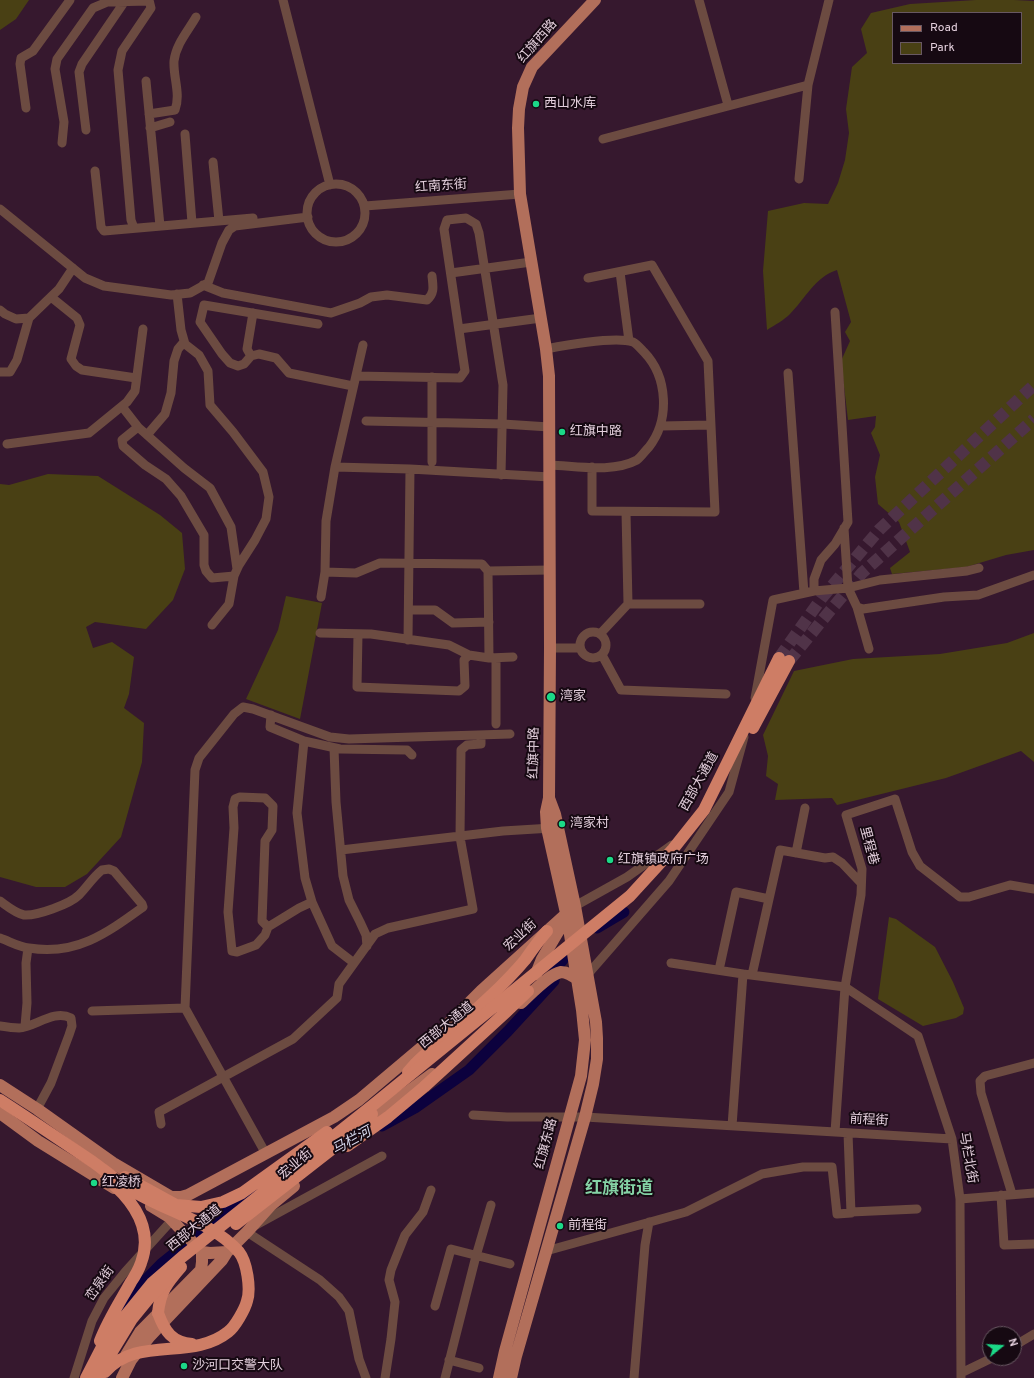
<!DOCTYPE html>
<html>
<head>
<meta charset="utf-8">
<style>
  body { margin:0 }
  #map { position:relative; width:1034px; height:1378px; overflow:hidden; background:#36182e; font-family:Overpass,sans-serif }
  canvas { display:block }
  .legend { position:absolute; left:892px; top:12px; width:130px; height:52px; box-sizing:border-box; background:#160912; border:1px solid #685862; margin:0; padding:5px 7px; list-style:none; font-size:12px; color:#e2cedb }
  .legend li { display:flex; align-items:center; gap:8px; height:20px }
  .legend b { width:20px; border:1px solid #685862 }
  .north { position:absolute; left:982px; top:1326px; width:40px; height:40px; box-sizing:border-box; background:#160912; border:1px solid #685862; border-radius:50%; rotate:72deg; font-size:11px; font-weight:700; line-height:16px; text-align:center; color:#e2cedb }
  .north::after { content:''; display:block; margin:auto; width:14px; height:18px; background:#1bd988; clip-path:polygon(50% 0,100% 100%,50% 72%,0 100%) }
</style>
</head>
<body>
<div id="map">
<canvas width="1034" height="1378"></canvas>
<ul class="legend">
<li><b style="height:5px;background:#b26f5b"></b>Road</li>
<li><b style="height:11px;background:#494014"></b>Park</li>
</ul>
<div class="north">N</div>
</div>
<script>
const ctx = document.querySelector('canvas').getContext('2d');
ctx.lineJoin = 'round';
function paint(path, color) { ctx.fillStyle = color; ctx.fill(path, 'evenodd'); }
function strokePath(path, color, width, dash) { ctx.strokeStyle = color; ctx.lineWidth = width; ctx.lineCap = dash ? 'butt' : 'round'; ctx.setLineDash(dash || []); ctx.stroke(path); }
function drawText(font, color, halo, rows, align = 'center') {
  ctx.font = font + ' Overpass,"Noto Sans SC",sans-serif'; ctx.lineWidth = 4; ctx.setLineDash([]); ctx.textBaseline = 'middle'; ctx.strokeStyle = halo; ctx.fillStyle = color; for (const [text, x, y, turn = 0] of rows) {
    ctx.save(); ctx.translate(x, y); ctx.rotate((+turn || 0) * Math.PI / 180); ctx.textAlign = isNaN(turn) ? turn : align; if (halo) ctx.strokeText(text, 0, 0); ctx.fillText(text, 0, 0); ctx.restore();
  }
}
paint(new Path2D(`
  M 0,0 L 29,0 L 16,19 L 0,30 Z
  M 976,0 L 1014,0 L 1034,1 L 1034,550 L 1006,555 L 966,567 L 892,574 L 890,568 L 910,552 L 899,522 L 878,504 L 875,477 L 880,455 L 871,433 L 875,427 L 876,416 L 848,420 L 841,361 L 850,341 L 845,332 L 851,322 L 837,270 C 815,277 805,299 790,314 C 784,320 775,325 767,330 L 763,271 L 768,211 L 804,203 L 828,204 L 838,183 L 845,160 L 849,133 L 846,109 L 852,67 L 867,53 L 861,29 L 871,13 L 910,4 ZM 893,13 L 1021,13 L 1021,63 L 893,63 Z
  M 48,474 L 98,476 L 160,515 L 182,533 L 185,569 L 173,600 L 146,629 L 95,622 L 86,627 L 93,648 L 112,642 L 134,657 L 129,694 L 124,708 L 144,723 L 142,762 L 121,837 L 87,874 L 65,887 L 36,887 L 0,877 L 0,484 L 9,485 Z
  M 286,596 L 322,603 L 300,719 L 246,699 L 278,630 Z
  M 1034,633 L 1034,762 L 1021,751 L 946,778 L 837,805 L 832,798 L 775,800 L 778,784 L 766,776 L 768,756 L 763,735 L 794,671 L 853,659 L 940,654 L 1007,643 Z
  M 889,917 L 896,919 L 935,947 L 953,982 L 964,1008 L 963,1014 L 956,1018 L 923,1026 L 878,999 Z`), '#494014');
strokePath(new Path2D(`
  M 597,928 L 624,912
  M 382,1126 L 415,1108 L 469,1070 L 508,1031 L 554,981 L 555,970 L 575,944
  M 121,1309 L 128,1298 L 161,1264 L 228,1210 L 254,1195`), '#0c013e', 11);
strokePath(new Path2D(`
  M 779,658 L 821,599 L 879,530 L 1034,385
  M 789,661 L 829,612 L 862,573 L 1034,419`), '#503348', 12, [12, 6]);
strokePath(new Path2D(`
  M 283,0 L 330,185
  M 699,0 L 728,105
  M 146,81 L 160,226
  M 26,108 L 20,64 L 21,58 L 33,51 L 70,0
  M 149,114 L 175,110 C 181,94 173,77 174,61 C 176,44 188,31 196,17
  M 150,128 L 170,122
  M 86,130 L 79,72 L 82,64 L 125,1
  M 185,134 L 192,223
  M 603,139 L 808,85
  M 62,143 L 64,122 L 55,69 L 57,59 L 93,8 L 107,2 L 149,1
  M 213,162 L 219,221
  M 95,171 L 101,227 L 104,231 L 253,218
  M 799,179 L 808,85 L 829,0
  M307 213a29 29 0 1 1 58 0a29 29 0 1 1-58 0Z
  M 365,206 L 520,194
  M 0,209 L 85,278 L 104,286 L 171,295 L 190,293 L 208,283 L 222,243 L 229,230 L 235,226 L 308,217
  M 134,228 L 131,220 L 118,70 L 122,51 L 151,8 L 149,0
  M 620,272 L 629,341
  M 451,273 L 531,262
  M 588,278 L 652,265 L 708,361 L 715,512 L 592,511 L 592,467
  M 203,285 L 223,293 L 331,313 L 360,303 L 371,297 L 387,295 L 427,300 C 435,293 433,286 432,276
  M 177,294 L 181,330 L 185,344 L 199,355 L 208,371 L 210,405 L 233,432 L 263,472 L 269,497 L 266,519 L 255,540 L 239,565 L 234,576 L 229,604 L 212,625
  M 51,297 L 77,318 L 80,325 L 71,359 L 76,366 L 82,370 L 136,378
  M 0,310 L 5,314 L 16,319 L 29,318 L 59,289 L 73,268
  M 318,324 L 204,305 L 200,322 L 222,354 L 230,363 L 238,366 L 244,364 L 251,356 L 259,354 L 276,358 L 289,373 L 353,386
  M 459,329 L 541,318
  M 546,349 C 567,345 615,336 633,342 C 637,344 641,349 644,352 C 668,377 670,420 649,447 C 645,451 641,457 637,460 C 613,473 577,466 550,465
  M 251,356 L 247,349 L 253,313
  M 0,372 L 10,372 L 17,360 L 29,318
  M 788,373 L 804,593
  M 356,376 L 460,378 L 465,371 L 444,229 L 447,220 L 466,218 L 476,224 L 479,233 L 503,385 L 501,475
  M 432,377 L 432,462
  M 124,409 L 138,427 L 184,468 L 210,488 L 231,527 L 237,569
  M 366,421 L 503,424 L 549,427
  M 661,426 L 711,425
  M 138,427 L 122,440 L 123,446 L 145,465 L 166,479 L 181,496 L 204,535 L 204,565 L 206,571 L 212,578 L 234,576
  M 147,435 L 165,414 L 171,393 L 174,361 L 178,349 L 184,342
  M 7,444 L 89,433 L 127,402 L 135,391 L 143,329
  M 335,467 L 410,469 L 550,477
  M 626,512 L 628,604
  M 844,528 L 848,588 L 857,607 L 863,609 L 944,597 L 978,595 L 1034,575
  M 325,572 L 356,573 L 380,563 L 482,564 L 488,571
  M 814,591 L 814,579 L 821,560 L 835,544 L 848,522 L 835,312
  M 321,597 L 325,572 L 326,521 L 335,467 L 363,345
  M 857,607 L 869,649
  M 409,610 L 435,610 L 453,623 L 489,622
  M580 645a13 13 0 1 1 26 0a13 13 0 1 1-26 0Z
  M 320,633 L 371,634 L 449,645 L 469,655 L 489,658
  M 358,634 L 357,687 L 459,691 L 465,686 L 464,660 L 469,655
  M 600,634 L 628,604 L 700,604
  M 408,640 L 410,469
  M 550,648 L 580,648
  M 602,655 L 621,690 L 726,694
  M 513,657 L 489,658 L 488,571 L 550,570
  M 496,658 L 496,724
  M 755,698 L 773,600 L 814,591 L 848,588 L 880,580 L 967,571 L 979,568
  M 271,715 L 270,727 L 304,741 L 340,749 L 407,750 L 412,755
  M 304,741 L 297,813 L 305,878 L 312,902 L 332,946 L 354,963
  M 334,748 L 336,802 L 343,876 L 349,900 L 360,922 L 366,935 L 367,946
  M 341,850 L 503,831 L 552,828
  M 796,853 L 805,808
  M 0,901 C 7,906 15,913 24,915 C 37,916 70,904 79,895 C 87,887 93,877 102,870 L 109,869 L 114,871 L 142,904 L 143,907 C 107,933 76,956 29,948 C 19,947 9,941 0,938
  M 575,906 L 627,877 L 672,845
  M 268,927 L 262,921 L 265,841 L 272,830 L 273,806 L 265,798 L 240,797 L 235,799 L 233,807 L 234,828 L 228,912 L 232,951 L 237,952 L 256,945 L 265,935 L 268,927 L 299,908 L 312,902
  M 671,963 L 743,974
  M 719,970 L 736,892 L 769,899
  M 588,974 L 669,881 L 729,792 L 744,737
  M 752,975 L 780,850 L 825,858 L 833,857 L 842,863 L 861,883
  M 92,1011 L 185,1008
  M 0,1026 C 6,1027 13,1028 19,1028 C 35,1027 54,1009 71,1018 L 72,1026 L 69,1035 L 51,1083 L 37,1109
  M 25,1026 L 27,1003 L 26,963 L 28,948
  M 473,1115 L 507,1117 L 585,1117 L 952,1139
  M 161,1124 L 159,1112 L 293,1039 L 337,998 L 339,984 L 375,934 L 388,928 L 473,909 L 460,837 L 461,750 L 467,745 L 481,744 L 481,735
  M 732,1126 L 743,974 L 845,987 L 918,1036 L 952,1139 L 960,1199 L 961,1378
  M 835,1132 L 845,987 L 861,895 L 862,869 L 846,815 L 895,799 L 912,852 L 920,866 L 960,897 L 969,897 L 1010,885 L 1034,889
  M 266,1154 L 185,1008 L 195,770 L 199,758 L 234,714 L 243,707 L 253,709 L 330,737 L 349,739 L 510,734
  M 1012,1194 L 981,1093 L 980,1081 L 985,1076 L 1034,1063
  M 1001,1195 L 1004,1245 L 1034,1244
  M 960,1199 L 1034,1193
  M 851,1212 L 917,1209
  M 256,1225 L 382,1156
  M 247,1232 L 320,1280 L 339,1297 L 349,1311 L 359,1359 L 366,1378
  M 546,1251 L 686,1212 L 762,1174 L 803,1167 L 832,1167 L 837,1214 L 851,1213 L 848,1133
  M 435,1306 L 451,1249 L 510,1264
  M 1014,1346 L 1034,1334
  M 449,1360 L 479,1368
  M 961,1373 L 992,1358
  M 74,1378 L 92,1321 L 104,1298 L 125,1272 L 172,1220
  M 385,1378 L 391,1339 L 395,1302 L 389,1280 L 391,1270 L 405,1235 L 423,1212 L 431,1190
  M 445,1378 L 476,1256 L 491,1205
  M 634,1378 L 645,1245 L 649,1222`), '#6c4b41', 9);
strokePath(new Path2D(`
  M 536,974 L 542,959 L 565,920
  M 521,1003 C 530,995 549,974 561,972 C 568,972 573,976 578,980
  M 0,1085 L 37,1109 L 113,1163 L 171,1197 L 181,1197 L 188,1195 L 334,1117 L 359,1100 L 442,1030 L 481,991 L 575,906
  M 0,1113 L 38,1141 L 114,1188
  M 365,1125 L 383,1110 L 432,1074
  M 202,1252 L 210,1253 L 227,1252
  M 126,1355 L 140,1332 L 201,1270 L 202,1262 L 202,1252 L 169,1217 L 151,1206
  M 122,1378 L 131,1360 L 150,1336 L 222,1260 L 227,1252 L 247,1232 L 271,1205 L 294,1186
  M 499,1378 L 505,1351 L 581,1076 L 585,1040 L 582,1010 L 568,922 L 547,828 L 546,812 L 549,798 L 550,648 L 549,376 L 546,349 L 520,194 L 518,128 L 519,109 L 523,87 L 532,67 L 595,0
  M 511,1378 L 516,1356 L 585,1117 L 593,1084 L 597,1059 L 597,1038 L 596,1022 L 575,906 L 555,814 L 549,798`), '#b26f5b', 12);
strokePath(new Path2D(`
  M 408,1072 L 416,1063 C 452,1029 493,998 525,960 C 532,950 539,940 547,931
  M 158,1313 C 160,1292 167,1283 181,1267`), '#ce7d65', 12);
strokePath(new Path2D(`
  M 753,728 L 789,661
  M 0,1100 C 31,1120 62,1141 93,1162 C 108,1173 124,1186 140,1195 C 172,1213 215,1224 239,1252 C 247,1262 251,1289 247,1301 C 245,1309 235,1327 228,1332 C 192,1361 138,1335 105,1372
  M 347,1146 L 388,1117 L 424,1087 L 506,1012 L 528,991
  M 125,1177 L 176,1205 L 201,1207 L 223,1202 L 242,1193 L 317,1139 L 327,1132
  M 236,1224 L 350,1135 L 372,1114
  M 158,1313 C 165,1332 172,1342 192,1344
  M 100,1341 C 108,1320 120,1302 131,1282 C 135,1276 139,1269 141,1263 C 154,1228 132,1199 106,1178
  M 86,1378 L 104,1343 L 117,1326 L 152,1283 L 182,1257 L 373,1105 L 630,896 L 673,849 L 704,810 L 779,658
  M 98,1378 L 101,1370 L 132,1319 L 150,1297 L 176,1272`), '#ce7d65', 12);
for (const [x, y, r, color] of [
  [536,104,4,"#1bd988"],
  [562,432,4,"#1bd988"],
  [551,697,5,"#1bd988"],
  [562,824,4,"#1bd988"],
  [610,860,4,"#1bd988"],
  [94,1183,4,"#1bd988"],
  [560,1226,4,"#1bd988"],
  [184,1366,4,"#1bd988"]
]) { const dot = new Path2D(); dot.arc(x, y, r, 0, 2 * Math.PI); ctx.fillStyle = color; ctx.fill(dot); strokePath(dot, '#160912', 1.5); }
drawText('13px', '#e2cedb', '#160912', [
  ["红旗西路",538,42,-49],
  ["红南东街",441,187,-4],
  ["红旗中路",535,753,-89],
  ["西部大通道",700,782,-61],
  ["里程巷",868,846,75],
  ["宏业街",521,936,-43],
  ["西部大通道",447,1026,-39],
  ["前程街",869,1121,3],
  ["红旗东路",547,1144,-75],
  ["马栏北街",967,1158,80],
  ["宏业街",296,1165,-40],
  ["西部大通道",195,1229,-39],
  ["峦泉街",101,1284,-55]
]);
drawText('13px', '#e2cedb', '#160912', [
  ["西山水库",544,104],
  ["红旗中路",570,432],
  ["湾家",560,697],
  ["湾家村",570,824],
  ["红旗镇政府广场",618,860],
  ["红凌桥",102,1183],
  ["前程街",568,1226],
  ["沙河口交警大队",192,1366]
], 'left');
drawText('italic 14px', '#d8dbef', '#160912', [
  ["马栏河",352,1142,-29]
]);
drawText('bold 17px', '#85d2a5', '#160912', [
  ["红旗街道",619,1190]
]);
</script>
</body>
</html>
